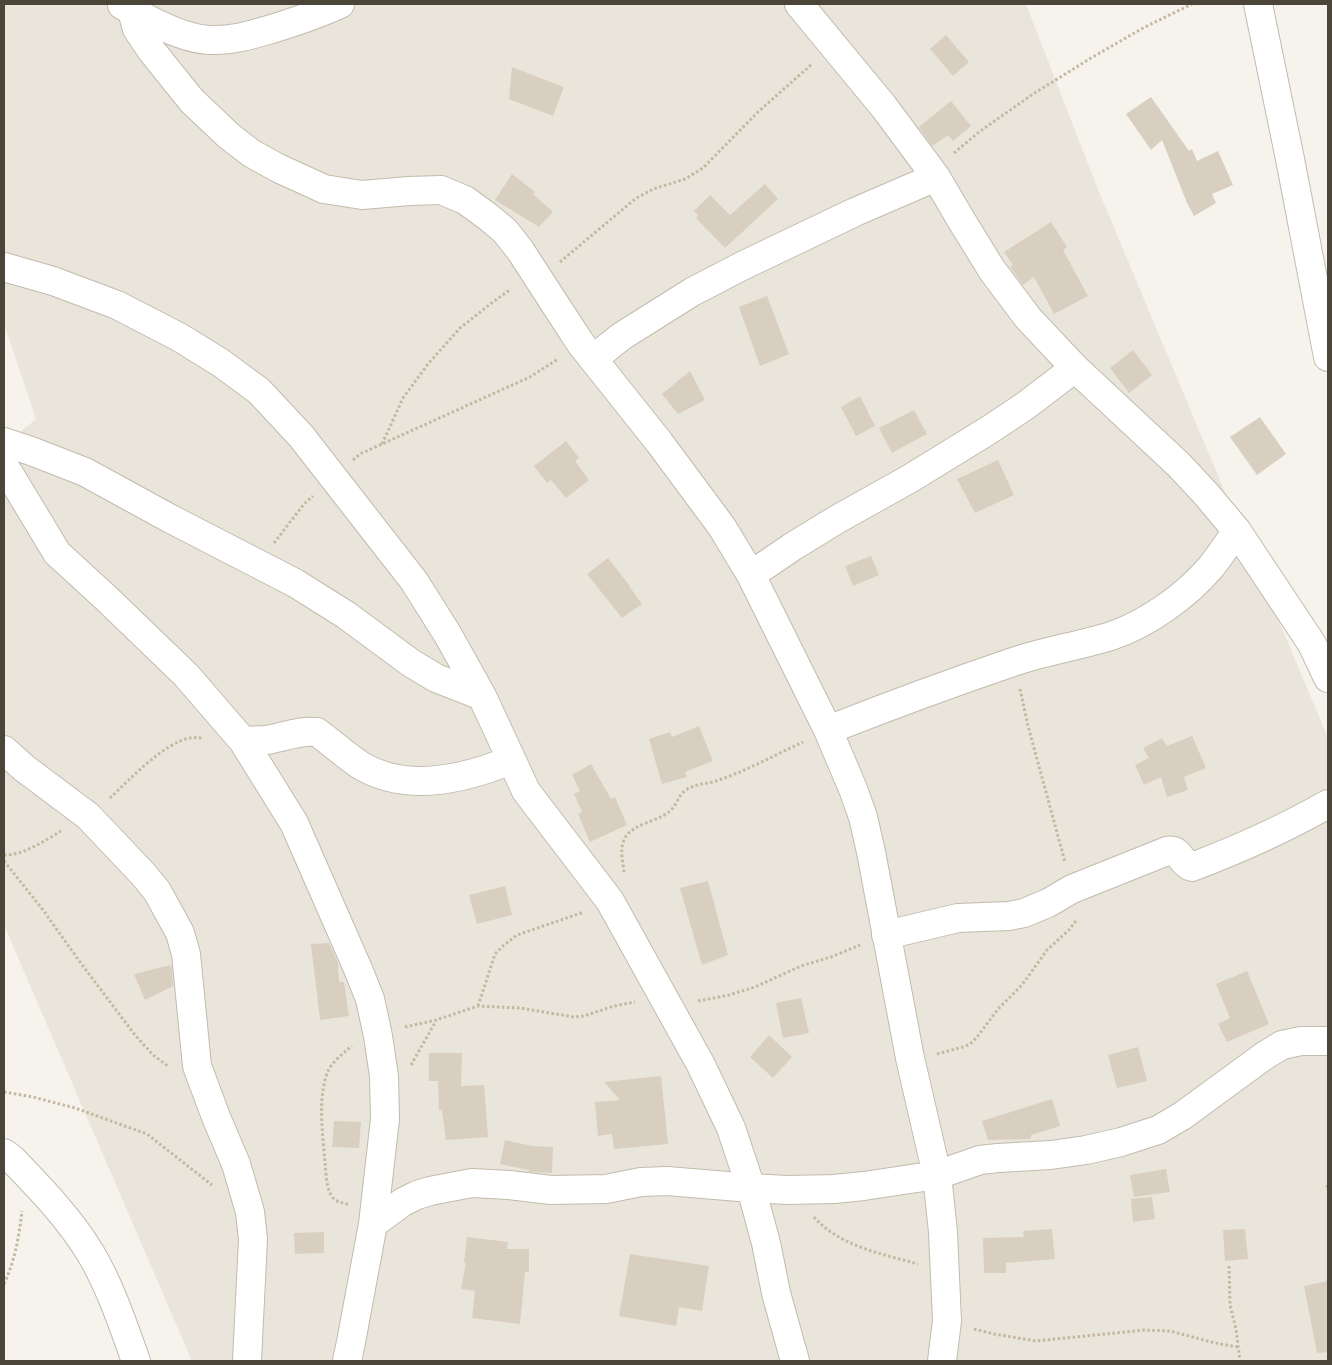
<!DOCTYPE html>
<html>
<head>
<meta charset="utf-8">
<style>
  body { margin:0 }
  #map { position:relative; width:1332px; height:1365px; overflow:hidden; background:#f6f3ec; font-family:Barlow,sans-serif }
  canvas { display:block }
  .frame { position:absolute; inset:0; border:5px solid #4b4439; pointer-events:none }
</style>
</head>
<body>
<div id="map">
<canvas width="1332" height="1365"></canvas>
<div class="frame"></div>
</div>
<script>
const ctx = document.querySelector('canvas').getContext('2d');
ctx.lineJoin = 'round';
function paint(path, color) { ctx.fillStyle = color; ctx.fill(path, 'evenodd'); }
function strokePath(path, color, width, dash) { ctx.strokeStyle = color; ctx.lineWidth = width; ctx.lineCap = dash ? 'butt' : 'round'; ctx.setLineDash(dash || []); ctx.stroke(path); }
paint(new Path2D(`
  M 4,4 L 1026,4 L 1097,187 L 1328,738 L 1328,1361 L 192,1361 L 4,925 L 4,445 L 36,419 L 4,324 Z`), '#eae5da');
paint(new Path2D(`
  M 946,35 L 969,62 L 953,76 L 930,49 Z
  M 512,67 L 564,87 L 553,116 L 509,99 Z
  M 1151,97 L 1189,151 L 1192,149 L 1197,161 L 1218,151 L 1233,185 L 1212,194 L 1216,203 L 1194,216 L 1187,203 L 1162,140 L 1151,150 L 1126,114 Z
  M 951,101 L 971,126 L 953,141 L 948,135 L 932,146 L 919,127 Z
  M 512,174 L 535,192 L 533,194 L 553,212 L 539,227 L 495,200 Z
  M 765,184 L 778,199 L 725,248 L 696,218 L 698,215 L 694,211 L 710,195 L 730,215 Z
  M 1051,222 L 1067,247 L 1063,250 L 1088,296 L 1054,314 L 1034,277 L 1023,285 L 1010,267 L 1013,265 L 1004,252 Z
  M 767,296 L 789,354 L 760,366 L 739,307 Z
  M 1133,350 L 1152,375 L 1129,393 L 1110,368 Z
  M 690,371 L 705,400 L 678,414 L 662,394 Z
  M 860,396 L 875,426 L 856,436 L 841,407 Z
  M 914,410 L 927,434 L 892,453 L 879,428 Z
  M 1260,417 L 1286,454 L 1257,475 L 1230,437 Z
  M 566,441 L 579,458 L 575,461 L 589,480 L 566,498 L 551,480 L 547,483 L 534,466 Z
  M 998,460 L 1014,495 L 975,513 L 957,479 Z
  M 871,556 L 879,575 L 853,586 L 845,566 Z
  M 608,558 L 630,586 L 629,586 L 642,604 L 622,618 L 587,574 Z
  M 699,726 L 713,761 L 685,772 L 687,777 L 662,784 L 649,739 L 670,732 L 672,737 Z
  M 1192,736 L 1206,768 L 1184,777 L 1188,790 L 1167,797 L 1161,777 L 1144,785 L 1135,765 L 1149,758 L 1143,748 L 1162,738 L 1167,746 Z
  M 591,764 L 611,799 L 615,797 L 627,825 L 590,842 L 578,814 L 582,812 L 574,794 L 580,791 L 572,775 Z
  M 708,881 L 728,955 L 702,965 L 680,888 Z
  M 505,886 L 512,915 L 477,924 L 469,895 Z
  M 329,943 L 338,963 L 339,982 L 344,982 L 349,1016 L 320,1020 L 311,944 Z
  M 170,965 L 172,968 L 173,986 L 145,1000 L 134,974 Z
  M 1247,971 L 1269,1024 L 1227,1042 L 1218,1024 L 1230,1018 L 1216,984 Z
  M 801,998 L 809,1033 L 783,1038 L 776,1003 Z
  M 769,1035 L 792,1057 L 773,1078 L 750,1057 Z
  M 1138,1047 L 1147,1081 L 1117,1088 L 1108,1055 Z
  M 429,1053 L 462,1053 L 461,1086 L 484,1085 L 488,1137 L 446,1140 L 442,1110 L 439,1110 L 438,1081 L 429,1081 Z
  M 661,1076 L 668,1144 L 614,1149 L 612,1134 L 598,1136 L 595,1102 L 620,1100 L 604,1082 Z
  M 1052,1099 L 1060,1126 L 1031,1135 L 1031,1139 L 988,1140 L 982,1121 Z
  M 334,1121 L 361,1122 L 359,1148 L 332,1147 Z
  M 505,1140 L 532,1146 L 553,1147 L 552,1173 L 529,1172 L 529,1170 L 500,1164 Z
  M 1166,1169 L 1170,1192 L 1134,1197 L 1130,1175 Z
  M 1152,1197 L 1155,1219 L 1133,1222 L 1131,1199 Z
  M 1052,1229 L 1055,1259 L 1006,1263 L 1006,1273 L 984,1273 L 983,1238 L 1024,1237 L 1023,1231 Z
  M 1245,1229 L 1248,1259 L 1225,1261 L 1223,1230 Z
  M 324,1232 L 324,1253 L 295,1254 L 294,1233 Z
  M 467,1237 L 508,1242 L 507,1249 L 529,1249 L 529,1272 L 525,1272 L 520,1324 L 472,1318 L 475,1291 L 461,1289 L 466,1263 L 464,1263 Z
  M 630,1254 L 709,1266 L 702,1311 L 679,1307 L 676,1326 L 619,1316 Z
  M 1328,1281 L 1328,1352 L 1317,1353 L 1304,1286 Z`), '#d8cfc1');
const minor = new Path2D(`
  M 135,4 L 132,11 L 137,29 L 151,50 L 192,101 L 229,136 L 251,153 L 278,168 L 324,189 L 362,195 L 409,191 L 441,190 L 465,200 L 487,216 L 505,231 L 520,250 L 551,298 L 581,344 L 659,442 L 722,527 L 751,575 L 828,730 L 853,789 L 863,817 L 871,852 L 910,1058 L 937,1175 L 943,1232 L 947,1321 L 942,1361
  M 799,4 L 884,107 L 936,177 L 960,218 L 992,270 L 1028,318 L 1075,368 L 1179,465 L 1206,494 L 1237,531 L 1312,644 L 1328,678
  M 1258,4 L 1290,159 L 1328,357
  M 122,5 C 146,19 184,40 211,40 C 233,41 254,34 275,28 C 297,21 318,14 340,4
  M 4,267 L 53,281 L 117,305 L 179,337 L 221,363 L 259,391 L 301,436 L 414,581 L 448,635 L 482,696 L 526,791 L 610,901 L 701,1065 L 731,1128 L 751,1188 L 766,1243 L 776,1293 L 795,1361
  M 593,359 L 622,336 L 692,292 L 742,266 L 855,212 L 936,177
  M 4,442 L 31,451 L 85,472 L 169,518 L 295,583 L 346,615 L 411,663 L 436,678 L 482,696
  M 4,466 L 10,475 L 57,553 L 105,597 L 186,675 L 243,741 L 294,823 L 358,969 L 370,999 L 378,1036 L 384,1076 L 385,1119 L 373,1224 L 351,1342 L 347,1361
  M 751,575 L 792,547 L 836,520 L 911,478 L 989,430 L 1025,406 L 1075,368
  M 828,730 C 889,706 951,683 1013,662 C 1045,651 1079,646 1111,636 C 1147,624 1186,596 1210,568 C 1220,556 1228,543 1237,531
  M 243,741 C 251,740 259,741 267,740 C 284,737 300,730 317,732 C 332,743 345,755 360,765 C 406,793 465,779 511,760
  M 4,750 L 24,768 L 88,816 L 143,874 L 157,891 L 180,933 L 186,954 L 197,1066 L 216,1117 L 236,1164 L 250,1212 L 253,1239 L 247,1361
  M 886,935 L 958,918 L 1009,916 L 1024,913 L 1048,903 L 1072,889 L 1167,851 C 1181,848 1180,864 1192,867 C 1237,850 1286,828 1328,804
  M 4,1153 L 12,1159 C 41,1189 70,1219 91,1254 C 111,1288 123,1325 136,1361
  M 373,1224 L 403,1202 L 417,1195 L 430,1191 L 472,1183 L 509,1185 L 551,1190 L 606,1189 L 641,1182 L 667,1181 L 751,1188 L 787,1190 L 834,1189 L 864,1186 L 937,1175 L 980,1160 L 998,1158 L 1051,1155 L 1086,1150 L 1121,1142 L 1158,1130 L 1182,1116 L 1264,1056 L 1282,1045 L 1301,1041 L 1328,1041`);
strokePath(minor, '#c2bbae', 30);
strokePath(new Path2D(`
  M 954,153 L 979,132 L 1033,94 L 1091,58 L 1143,28 L 1192,4
  M 560,262 L 635,199 L 653,189 L 685,179 L 703,168 L 758,112 L 812,64
  M 382,444 L 403,398 L 428,364 L 460,328 L 493,302 L 511,289
  M 353,460 L 360,454 L 530,377 L 558,359
  M 274,543 L 304,504 L 313,496
  M 1020,689 L 1028,726 L 1065,862
  M 110,798 C 129,780 165,742 190,738 C 194,737 198,738 202,738
  M 4,855 C 22,856 46,840 61,831
  M 4,861 L 43,910 L 80,962 L 135,1035 L 153,1055 L 169,1067
  M 624,872 C 623,862 619,848 625,838 C 633,823 658,822 670,811 C 677,805 678,795 686,790 C 696,783 709,784 719,780 C 748,770 775,755 803,742
  M 698,1001 L 729,995 L 755,987 L 801,966 L 831,957 L 860,945
  M 478,1006 L 495,954 L 504,945 L 517,935 L 584,912
  M 405,1027 L 436,1020 L 478,1006 L 520,1008 L 574,1017 L 584,1016 L 614,1006 L 635,1002
  M 937,1054 L 963,1047 L 970,1044 L 977,1037 L 998,1009 L 1022,985 L 1047,950 L 1069,930 L 1075,922 L 1076,919
  M 411,1065 L 436,1021
  M 4,1092 L 33,1097 L 75,1108 L 147,1134 L 212,1185
  M 1326,1187 L 1328,1186
  M 348,1204 C 341,1203 333,1201 330,1193 C 326,1184 326,1172 325,1163 C 323,1135 317,1098 328,1071 C 332,1063 341,1055 348,1049 L 352,1046
  M 814,1217 C 839,1246 882,1254 918,1264
  M 1229,1266 L 1230,1305 L 1236,1329 L 1240,1361
  M 4,1284 C 15,1261 19,1236 22,1211
  M 974,1329 L 994,1334 L 1036,1341 L 1144,1330 L 1170,1331 L 1215,1343 L 1238,1347`), '#c4b79f', 3, [2.5, 2.5]);
strokePath(minor, '#fff', 28);
</script>
</body>
</html>
